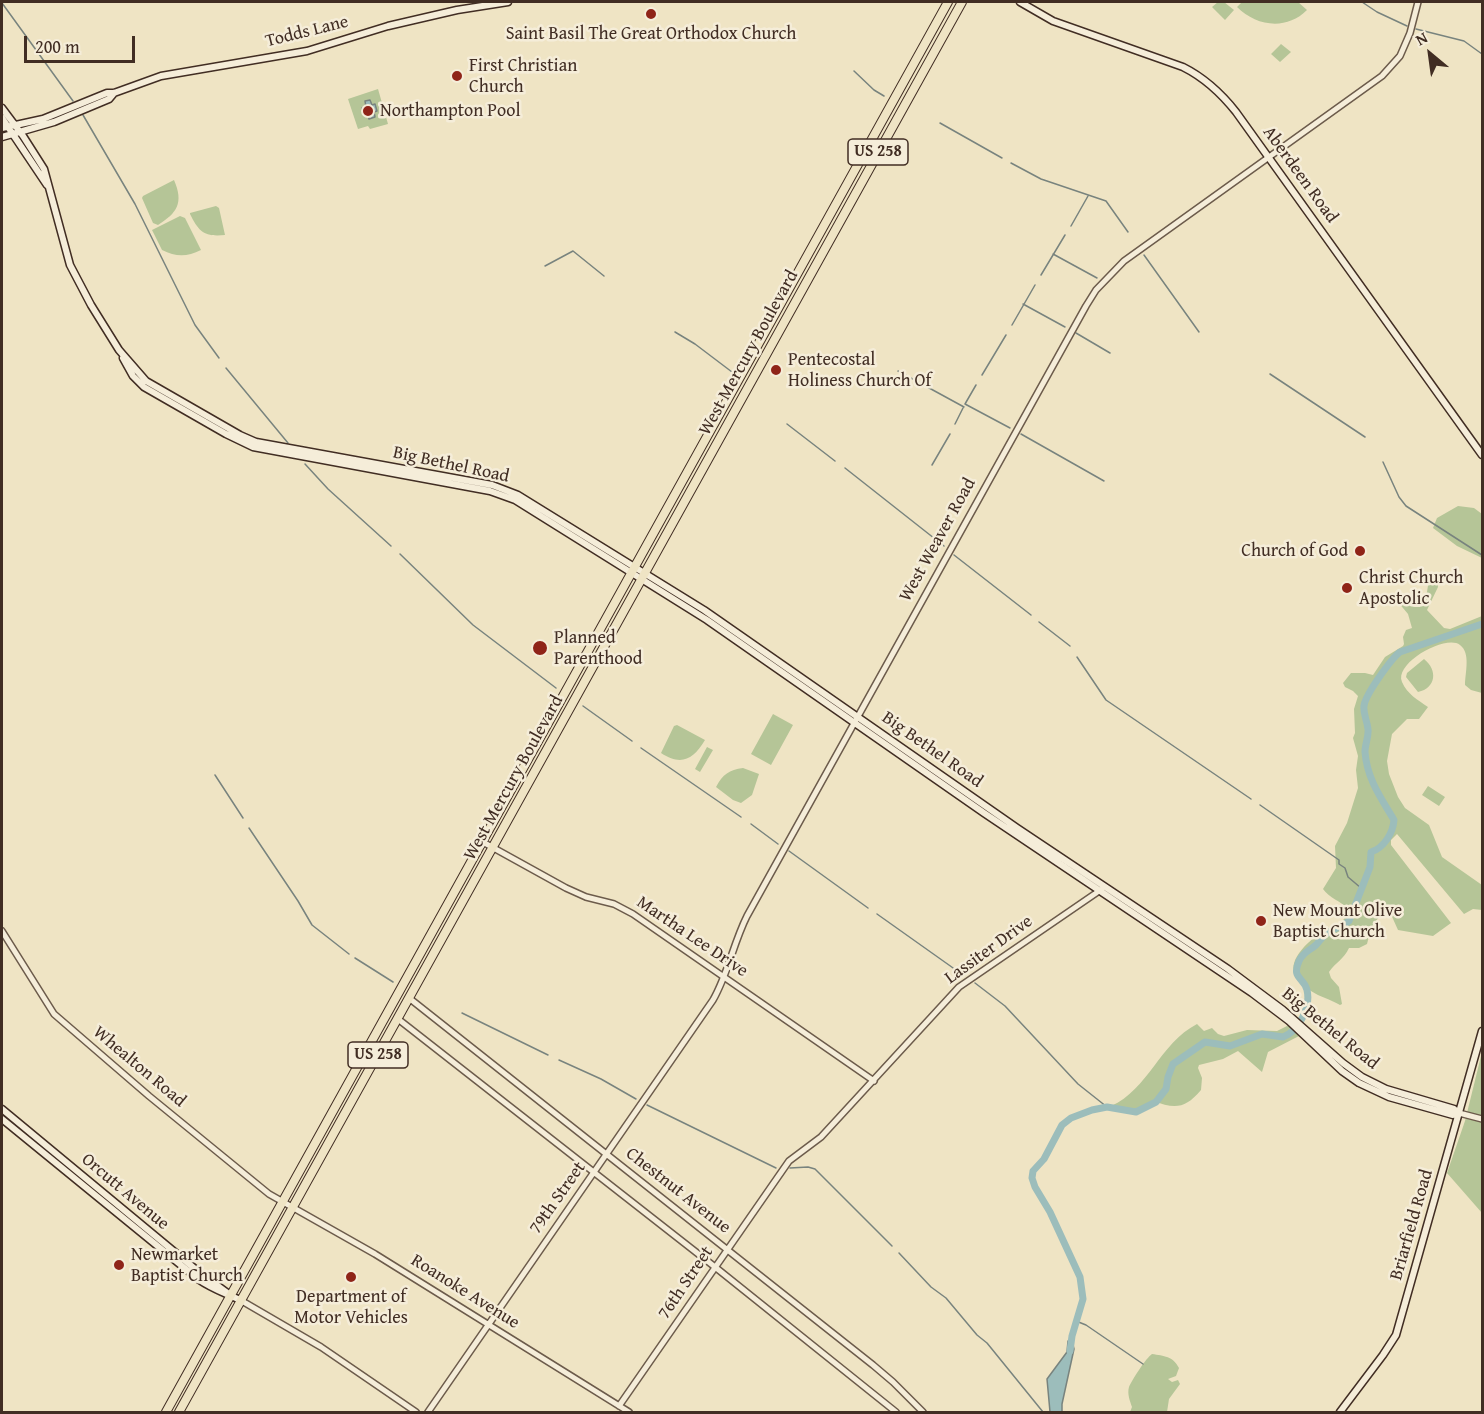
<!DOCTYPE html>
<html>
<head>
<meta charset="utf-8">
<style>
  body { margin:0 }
  #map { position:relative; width:1484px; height:1414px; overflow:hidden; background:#efe4c4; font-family:"Gentium Book Plus",serif }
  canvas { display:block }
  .frame { position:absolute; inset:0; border:3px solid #412d23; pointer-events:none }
  .north { position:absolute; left:1400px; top:24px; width:60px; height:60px; -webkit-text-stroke:4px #f5edd9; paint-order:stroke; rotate:331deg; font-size:16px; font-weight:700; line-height:24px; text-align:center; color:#412d23 }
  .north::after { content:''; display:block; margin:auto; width:21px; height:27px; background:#412d23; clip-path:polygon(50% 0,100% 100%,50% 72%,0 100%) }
  .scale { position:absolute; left:24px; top:36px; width:111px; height:27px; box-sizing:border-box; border:3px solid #412d23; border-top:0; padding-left:8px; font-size:18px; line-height:21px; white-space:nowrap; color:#412d23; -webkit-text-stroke:4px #f5edd9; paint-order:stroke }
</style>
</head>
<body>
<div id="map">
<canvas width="1484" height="1414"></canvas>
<div class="frame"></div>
<div class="north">N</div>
<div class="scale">200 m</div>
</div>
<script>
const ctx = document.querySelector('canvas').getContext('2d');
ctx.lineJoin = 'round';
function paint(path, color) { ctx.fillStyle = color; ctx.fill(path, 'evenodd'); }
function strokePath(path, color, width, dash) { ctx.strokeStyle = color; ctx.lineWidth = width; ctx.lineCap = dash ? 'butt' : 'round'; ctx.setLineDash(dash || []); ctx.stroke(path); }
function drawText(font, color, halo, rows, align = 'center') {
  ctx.font = font + ' "Gentium Book Plus",serif'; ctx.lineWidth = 5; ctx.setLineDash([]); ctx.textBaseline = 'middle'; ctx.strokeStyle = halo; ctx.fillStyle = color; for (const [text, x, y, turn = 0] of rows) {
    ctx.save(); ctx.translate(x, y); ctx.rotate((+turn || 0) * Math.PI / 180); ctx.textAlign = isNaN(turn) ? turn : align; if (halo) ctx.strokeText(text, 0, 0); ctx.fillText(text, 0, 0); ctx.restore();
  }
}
paint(new Path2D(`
  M 1218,2 L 1224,2 L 1234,10 L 1225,20 L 1212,7 Z
  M 1242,2 L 1298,2 L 1307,10 C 1286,31 1256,26 1237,7 Z
  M 1281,44 L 1291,52 L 1280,62 L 1271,54 Z
  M 378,89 L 388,124 L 370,129 L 368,126 L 358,129 L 348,99 Z
  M 174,180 C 184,203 177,213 158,225 L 153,223 L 142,198 L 143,196 Z
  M 216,206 L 219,208 L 225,235 C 204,237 199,232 190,214 L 190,213 Z
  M 180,216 L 185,218 L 201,250 C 187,257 176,257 162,250 L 152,230 Z
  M 1458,506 L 1474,508 L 1482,514 L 1482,558 L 1457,546 L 1433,528 L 1437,518 Z
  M 1433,576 L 1437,579 L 1438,587 L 1427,610 L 1444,628 L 1450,629 L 1482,616 L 1482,693 L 1471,690 L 1465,685 C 1465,673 1471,653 1460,645 C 1446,634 1394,663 1402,682 C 1407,694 1418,700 1428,707 L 1419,719 L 1407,719 L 1392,734 L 1387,761 L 1389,774 L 1398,797 L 1405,808 L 1429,825 L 1442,857 L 1482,885 L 1482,910 L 1473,909 L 1464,914 L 1397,834 L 1391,840 L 1391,845 L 1451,923 L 1433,936 L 1398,930 L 1389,910 L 1384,910 L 1371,928 L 1367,944 L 1359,948 L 1349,948 C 1344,959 1336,962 1329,972 L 1331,978 L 1339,987 L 1342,1004 L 1340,1005 C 1330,999 1320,997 1311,991 C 1287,977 1289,961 1308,943 C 1313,939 1317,934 1322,931 C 1329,927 1337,926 1343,921 L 1348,909 C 1341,901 1329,898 1323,889 L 1336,868 L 1335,846 L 1347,823 L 1358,788 L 1356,770 L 1358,756 L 1353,738 L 1355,733 L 1354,709 L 1358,696 L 1353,691 L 1345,687 L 1343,683 L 1351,673 L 1365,673 L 1373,675 L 1385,657 L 1403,646 L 1404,644 L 1403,637 L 1406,630 L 1412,628 L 1408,614 L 1398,602 L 1401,598 L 1414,607 L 1420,607 L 1427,592 L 1429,579 Z
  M 1424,659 C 1438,670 1436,688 1418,692 L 1406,677 L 1407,673 Z
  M 773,714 L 793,725 L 771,765 L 751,754 Z
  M 677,725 L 705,740 C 693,760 681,766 661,753 L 674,726 Z
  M 707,747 L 713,750 L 700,772 L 695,769 Z
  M 743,768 L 759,774 L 752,795 L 741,803 L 733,800 L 716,787 C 723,774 729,770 743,768 Z
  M 1428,786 L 1445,797 L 1439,806 L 1422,795 Z
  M 1197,1024 L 1204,1031 L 1212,1028 L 1218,1034 L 1224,1036 L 1247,1030 L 1277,1031 L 1289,1025 L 1299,1036 L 1268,1052 L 1262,1072 L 1238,1051 L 1223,1059 L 1199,1065 L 1198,1068 L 1202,1078 L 1201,1090 C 1185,1109 1175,1109 1153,1101 L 1135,1110 L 1111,1106 C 1148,1090 1160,1043 1197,1024 Z
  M 1482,1052 L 1482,1213 L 1447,1173 L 1465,1121 Z
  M 1152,1354 C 1164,1356 1173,1356 1179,1368 L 1176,1376 L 1168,1379 L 1172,1382 L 1178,1380 L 1180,1384 L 1169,1399 L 1167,1412 L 1130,1412 L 1132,1407 C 1130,1401 1127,1394 1129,1387 C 1132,1380 1146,1358 1152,1354 Z`), '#b5c597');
const water = new Path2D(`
  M 370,100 L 372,105 L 375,104 L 377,111 L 374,112 L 375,117 L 369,119 L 368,114 L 364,115 L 362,108 L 366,107 L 365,101 Z
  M 1068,1341 L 1073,1345 L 1074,1349 L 1062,1404 L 1062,1412 L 1050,1412 L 1047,1379 L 1067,1352 Z`);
paint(water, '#9cbdbb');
strokePath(water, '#78837e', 1.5);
strokePath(new Path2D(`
  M 1362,2 L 1377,12 L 1407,26
  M 2,3 L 73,101
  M 1416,29 L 1464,41 L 1482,54
  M 854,71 L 874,90 L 884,96
  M 83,115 L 135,204 L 195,325 L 219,358
  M 940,123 L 1002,158
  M 1011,163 L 1041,179 L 1106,201 L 1128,232
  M 1071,226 L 1088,196
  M 1053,254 L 1097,278
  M 1144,255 L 1199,332
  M 545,266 L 573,251 L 604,276
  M 1041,275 L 1065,235
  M 1023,304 L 1065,327
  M 1012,325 L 1035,285
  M 675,332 L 695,344 L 732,372
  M 1076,333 L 1110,353
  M 226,368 L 288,443
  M 898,371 L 964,407
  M 1270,374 L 1365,437
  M 982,375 L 1006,335
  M 965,404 L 1010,428
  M 965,404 L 976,385
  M 787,424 L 835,461
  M 955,424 L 963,408
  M 1021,434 L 1104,481
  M 1383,462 L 1399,497 L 1406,506 L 1482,555
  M 305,464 L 328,489 L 391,546
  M 932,465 L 950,434
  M 845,468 L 944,546
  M 400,554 L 473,625 L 556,688
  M 954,555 L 1031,615
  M 1039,622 L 1070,646
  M 1077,657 L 1106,700 L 1251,799
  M 583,706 L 632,741
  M 641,748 L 741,817
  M 215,775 L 243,818
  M 1260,805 L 1339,860 L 1339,864 L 1345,868 L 1348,877 L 1361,888
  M 751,824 L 778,844
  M 249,828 L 298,901 L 312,925 L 349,954
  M 789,851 L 868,908
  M 877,914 L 963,975
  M 355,958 L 393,982
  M 975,983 L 1005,1006 L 1078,1084 L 1107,1107
  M 462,1013 L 548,1055
  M 559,1060 L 601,1079 L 636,1099
  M 647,1105 L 776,1168
  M 790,1168 L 808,1167 L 815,1169 L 892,1246
  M 899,1253 L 931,1287 L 946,1298 L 977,1335 L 987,1343 L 1043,1412
  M 1076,1321 L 1086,1325 L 1143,1364`), '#78837e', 1.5);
strokePath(new Path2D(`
  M 1070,1351 L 1072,1336 L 1083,1299 L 1080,1277 L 1050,1212 L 1035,1187 L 1032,1178 L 1033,1171 L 1044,1159 L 1062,1125 L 1071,1118 L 1092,1110 L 1107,1107 L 1136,1112 L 1156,1102 L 1166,1089 L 1168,1077 L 1173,1064 L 1205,1042 L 1230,1046 L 1262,1034 L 1283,1037 C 1299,1031 1311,1007 1307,990 C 1304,977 1291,979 1299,961 C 1303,952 1309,951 1316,945 C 1320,941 1323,935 1329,932 C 1336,928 1343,926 1349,921 L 1370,867 L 1371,852 C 1384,848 1393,833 1394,820 C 1381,798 1367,779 1365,752 C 1365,744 1369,736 1368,729 C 1367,720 1363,714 1364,706 C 1365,695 1391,659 1400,652 L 1482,624`), '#9cbdbb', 7);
const tertiary = new Path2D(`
  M 481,841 L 566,888 L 586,897 L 614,904 L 633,914 L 874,1081
  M 2,931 L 54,1014 L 149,1096 L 269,1194 L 375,1254 L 629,1412
  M 409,998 L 873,1365 L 893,1382 L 923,1412
  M 398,1019 L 715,1267 L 896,1412
  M 1459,1113 L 1482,1119
  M 242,1301 L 321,1347 L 416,1412
  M 619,1406 L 789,1161 L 821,1137 L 959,987 L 1102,889
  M 428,1412 L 713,1000 C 728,974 733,944 747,916 L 1086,306 L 1096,290 L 1124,261 L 1382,76 L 1400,56 L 1410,33 L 1418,2`);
const secondary = new Path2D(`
  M 1020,2 L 1053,21 L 1183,67 C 1205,78 1221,93 1236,112 L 1482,455
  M 2,108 L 23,136 L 44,169 L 70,265 L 91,305 L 119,350 L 146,381 L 240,435 L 256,442 L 492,485 L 518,495 L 704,610 L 1017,828 L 1228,969 L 1283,1010 L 1343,1063 L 1362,1077 L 1386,1089 L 1454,1109 L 1459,1113
  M 2,118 L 47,185
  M 2,128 L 43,119 L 107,93 L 114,93 L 161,76 L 307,51 L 388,26 L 457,10 L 508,2
  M 2,137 L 54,122 L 109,99 L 114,93
  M 123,358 L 133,376 L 144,387 L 226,434 L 253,447 L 490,491 L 515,500 L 707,620 L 984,813 L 1252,993 L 1289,1021 L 1342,1071 L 1359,1083 L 1389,1097 L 1453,1115 L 1459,1113
  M 2,1109 L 200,1273 L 230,1295
  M 2,1119 L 198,1279 C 214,1290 226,1293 242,1301
  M 1340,1412 L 1383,1355 L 1396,1335 L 1482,1031`);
const trunk = new Path2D(`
  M 166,1412 L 948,2
  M 179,1412 L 962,2`);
strokePath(tertiary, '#6c5b4b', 8);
strokePath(secondary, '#412d23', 9);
strokePath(trunk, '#412d23', 10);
strokePath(tertiary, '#f5edd9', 5);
strokePath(secondary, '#f5edd9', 6);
strokePath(trunk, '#efe4c4', 8);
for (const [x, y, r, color] of [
  [651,14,6,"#8f2418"],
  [457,76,6,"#8f2418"],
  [368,111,6,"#8f2418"],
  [776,370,6,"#8f2418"],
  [1360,551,6,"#8f2418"],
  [1347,588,6,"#8f2418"],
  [540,648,8,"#8f2418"],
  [1261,921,6,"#8f2418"],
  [119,1265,6,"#8f2418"],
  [351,1277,6,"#8f2418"]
]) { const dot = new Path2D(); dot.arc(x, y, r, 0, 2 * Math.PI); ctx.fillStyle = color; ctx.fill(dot); strokePath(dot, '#f5edd9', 2); }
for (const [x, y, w] of [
  [878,152,60],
  [378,1055,60]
]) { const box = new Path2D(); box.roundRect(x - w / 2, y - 13, w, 26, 4.5); ctx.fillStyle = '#f5edd9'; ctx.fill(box); strokePath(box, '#412d23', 1.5); }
drawText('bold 16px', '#412d23', null, [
  ["US 258",878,152],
  ["US 258",378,1055]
]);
drawText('18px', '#412d23', '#f5edd9', [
  ["Todds Lane",307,32,-14],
  ["Aberdeen Road",1300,175,54],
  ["West Mercury Boulevard",749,353,-61],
  ["Big Bethel Road",451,465,12],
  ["West Weaver Road",938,540,-61],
  ["Big Bethel Road",932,750,35],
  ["West Mercury Boulevard",514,778,-61],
  ["Martha Lee Drive",692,937,34],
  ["Lassiter Drive",989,950,-36],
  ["Big Bethel Road",1330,1029,39],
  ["Whealton Road",139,1067,40],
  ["Chestnut Avenue",678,1191,38],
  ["Orcutt Avenue",125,1192,40],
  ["79th Street",558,1198,-55],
  ["Briarfield Road",1412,1225,-74],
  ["76th Street",686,1283,-56],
  ["Roanoke Avenue",465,1292,32]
]);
drawText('18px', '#412d23', '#f5edd9', [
  ["Saint Basil The Great Orthodox Church",651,34,"center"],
  ["First Christian",469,66],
  ["Church",469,87],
  ["Northampton Pool",380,111],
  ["Pentecostal",788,360],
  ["Holiness Church Of",788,381],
  ["Church of God",1348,551,"right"],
  ["Christ Church",1359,578],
  ["Apostolic",1359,599],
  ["Planned",554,638],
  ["Parenthood",554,659],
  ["New Mount Olive",1273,911],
  ["Baptist Church",1273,932],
  ["Newmarket",131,1255],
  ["Baptist Church",131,1276],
  ["Department of",351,1297,"center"],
  ["Motor Vehicles",351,1318,"center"]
], 'left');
</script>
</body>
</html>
